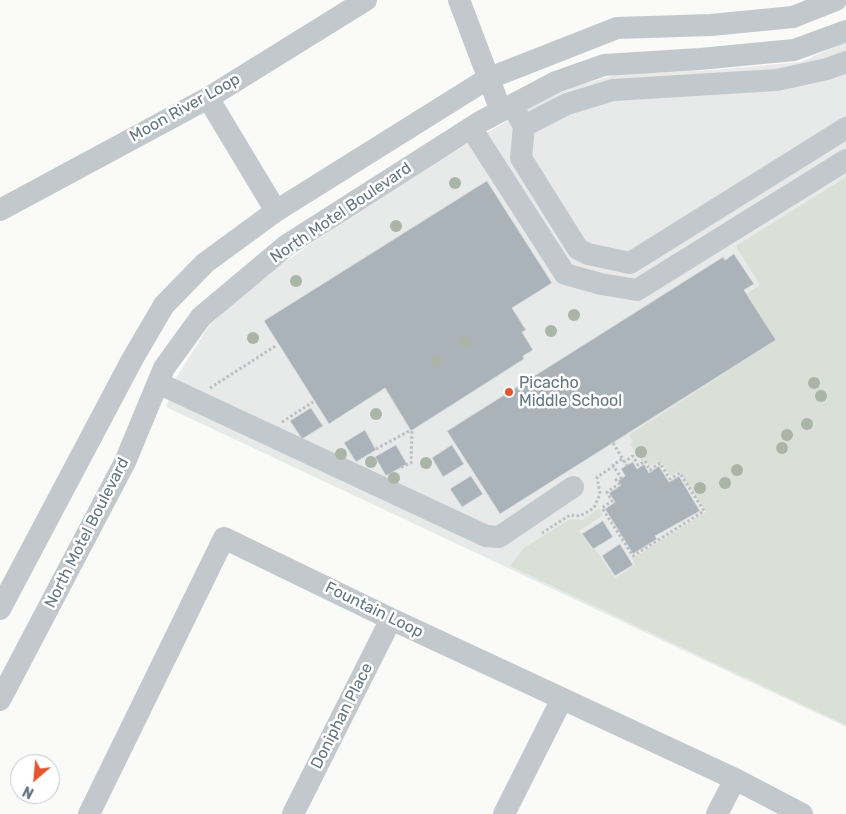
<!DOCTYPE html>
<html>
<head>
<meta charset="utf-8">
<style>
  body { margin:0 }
  #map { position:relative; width:846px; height:814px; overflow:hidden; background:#fafaf8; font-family:Rubik,sans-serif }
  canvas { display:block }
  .north { position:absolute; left:10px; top:754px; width:50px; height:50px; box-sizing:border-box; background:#fff; border:1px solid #c1c8cd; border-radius:50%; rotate:207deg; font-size:14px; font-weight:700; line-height:20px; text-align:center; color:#657683 }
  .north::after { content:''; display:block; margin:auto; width:18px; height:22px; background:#e4572e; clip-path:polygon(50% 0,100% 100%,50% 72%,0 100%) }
</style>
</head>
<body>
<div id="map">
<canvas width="846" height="814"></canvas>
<div class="north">N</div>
</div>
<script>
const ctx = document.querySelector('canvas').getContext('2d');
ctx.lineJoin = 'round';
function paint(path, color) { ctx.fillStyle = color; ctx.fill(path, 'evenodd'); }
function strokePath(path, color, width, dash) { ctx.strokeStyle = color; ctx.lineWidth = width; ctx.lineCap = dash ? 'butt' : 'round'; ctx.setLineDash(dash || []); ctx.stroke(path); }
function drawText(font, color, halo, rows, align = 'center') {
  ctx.font = font + ' Rubik,sans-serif'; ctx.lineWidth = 5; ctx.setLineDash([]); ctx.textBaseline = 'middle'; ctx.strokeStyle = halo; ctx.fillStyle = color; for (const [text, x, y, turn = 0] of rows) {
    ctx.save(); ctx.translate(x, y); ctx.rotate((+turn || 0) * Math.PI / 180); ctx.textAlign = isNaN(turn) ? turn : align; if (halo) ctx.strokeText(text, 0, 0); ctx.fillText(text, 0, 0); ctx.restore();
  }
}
paint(new Path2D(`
  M 846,42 L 846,727 L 166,407 L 176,378 L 209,326 L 249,287 L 393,187 L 551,96 L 582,84 L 620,74 L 713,70 L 801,62 Z`), '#e8e9e9');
paint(new Path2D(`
  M 846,177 L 846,725 L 510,566 L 524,548 L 570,519 L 583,520 L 599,508 L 603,515 L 579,531 L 592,550 L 595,549 L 615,578 L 635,565 L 632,559 L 706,512 L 679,471 L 671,476 L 660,461 L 650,466 L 645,459 L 642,462 L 630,444 L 633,442 L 629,435 L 776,340 L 747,294 L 760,285 L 736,246 Z`), '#dadfd7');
const building = new Path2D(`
  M 487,181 L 552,283 L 512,308 L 526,330 L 522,332 L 533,350 L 523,356 L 524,359 L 411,431 L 385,388 L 329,424 L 264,321 Z
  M 734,254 L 754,284 L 744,290 L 776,340 L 500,514 L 447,431 L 723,257 L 725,260 Z
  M 311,408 L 323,426 L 302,439 L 290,421 Z
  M 365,430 L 376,450 L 356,462 L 344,443 Z
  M 396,445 L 407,464 L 386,476 L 375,457 Z
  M 452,445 L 464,464 L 443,477 L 432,458 Z
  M 633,462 L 637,469 L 644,464 L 649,473 L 659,466 L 669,482 L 679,476 L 700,511 L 655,536 L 657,539 L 633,554 L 605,509 L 615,502 L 609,493 L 621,485 L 618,481 L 625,476 L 621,469 Z
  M 471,476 L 483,494 L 462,507 L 450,489 Z
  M 603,521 L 613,537 L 593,549 L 582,534 Z
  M 620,544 L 633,565 L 615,576 L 602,556 Z`);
paint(building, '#aab3b9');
strokePath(building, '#dcdcda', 1);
strokePath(new Path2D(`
  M 210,388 L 277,345
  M 282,422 L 313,402
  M 613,443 L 627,466
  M 376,449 L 411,430
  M 622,459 L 613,465 L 621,478 L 616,480 L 619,484 L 607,492 L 612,501 L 602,508 L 633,556 L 704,511 L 680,473 L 670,479 L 660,463 L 650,470 L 645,461 L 638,465 L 633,456 L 624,462
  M 401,467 L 411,463 L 412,430
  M 542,533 L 570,515 L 580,516 L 594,508 L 600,494 L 597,477 L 614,466`), '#bbbfc2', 3, [2.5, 2.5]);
strokePath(new Path2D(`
  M 459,0 L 501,111
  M 208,98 L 276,211
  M 512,105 L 524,126 L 521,158 L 578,249 L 588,254 L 630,263 L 846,128
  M 524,126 L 567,104 L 613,90 L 777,80 L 827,69 L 846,62
  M 471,128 L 565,274 L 601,284 L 637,290 L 846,160
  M 0,210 L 208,98 L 366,0
  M 158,383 L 486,536 L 499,537 L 573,487
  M 0,609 L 133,358 L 164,305 L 205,263 L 276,211 L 487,79 L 617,28 L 711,25 L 793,17 L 836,0
  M 0,700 L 125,462 L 164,368 L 201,317 L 287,245 L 480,122 L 556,82 L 604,65 L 700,59 L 794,50 L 846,31
  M 89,814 L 224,538 L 391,619 L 735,779 L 802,814
  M 293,814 L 391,619
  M 504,814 L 562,699
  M 717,814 L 735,779`), '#c3c8cc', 22);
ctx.fillStyle = '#aab4a7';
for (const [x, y] of [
  [455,183],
  [396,226],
  [296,281],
  [574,315],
  [551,331],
  [253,338],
  [465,342],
  [437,361],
  [814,383],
  [821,396],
  [376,414],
  [807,424],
  [787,435],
  [782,448],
  [641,452],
  [341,454],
  [371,462],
  [426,463],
  [737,470],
  [394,478],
  [725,483],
  [700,488]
]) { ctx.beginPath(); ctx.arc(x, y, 6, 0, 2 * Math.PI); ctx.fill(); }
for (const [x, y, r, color] of [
  [509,392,5,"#e4572e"]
]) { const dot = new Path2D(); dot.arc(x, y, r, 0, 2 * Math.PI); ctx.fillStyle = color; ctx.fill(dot); strokePath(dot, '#fff', 2); }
drawText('16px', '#657683', '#fff', [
  ["Moon River Loop",185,108,-29],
  ["North Motel Boulevard",341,213,-34],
  ["North Motel Boulevard",87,533,-63],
  ["Fountain Loop",374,610,26],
  ["Doniphan Place",342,716,-63]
]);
drawText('16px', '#657683', '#fff', [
  ["Picacho",519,383],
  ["Middle School",519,401]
], 'left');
</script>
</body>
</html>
